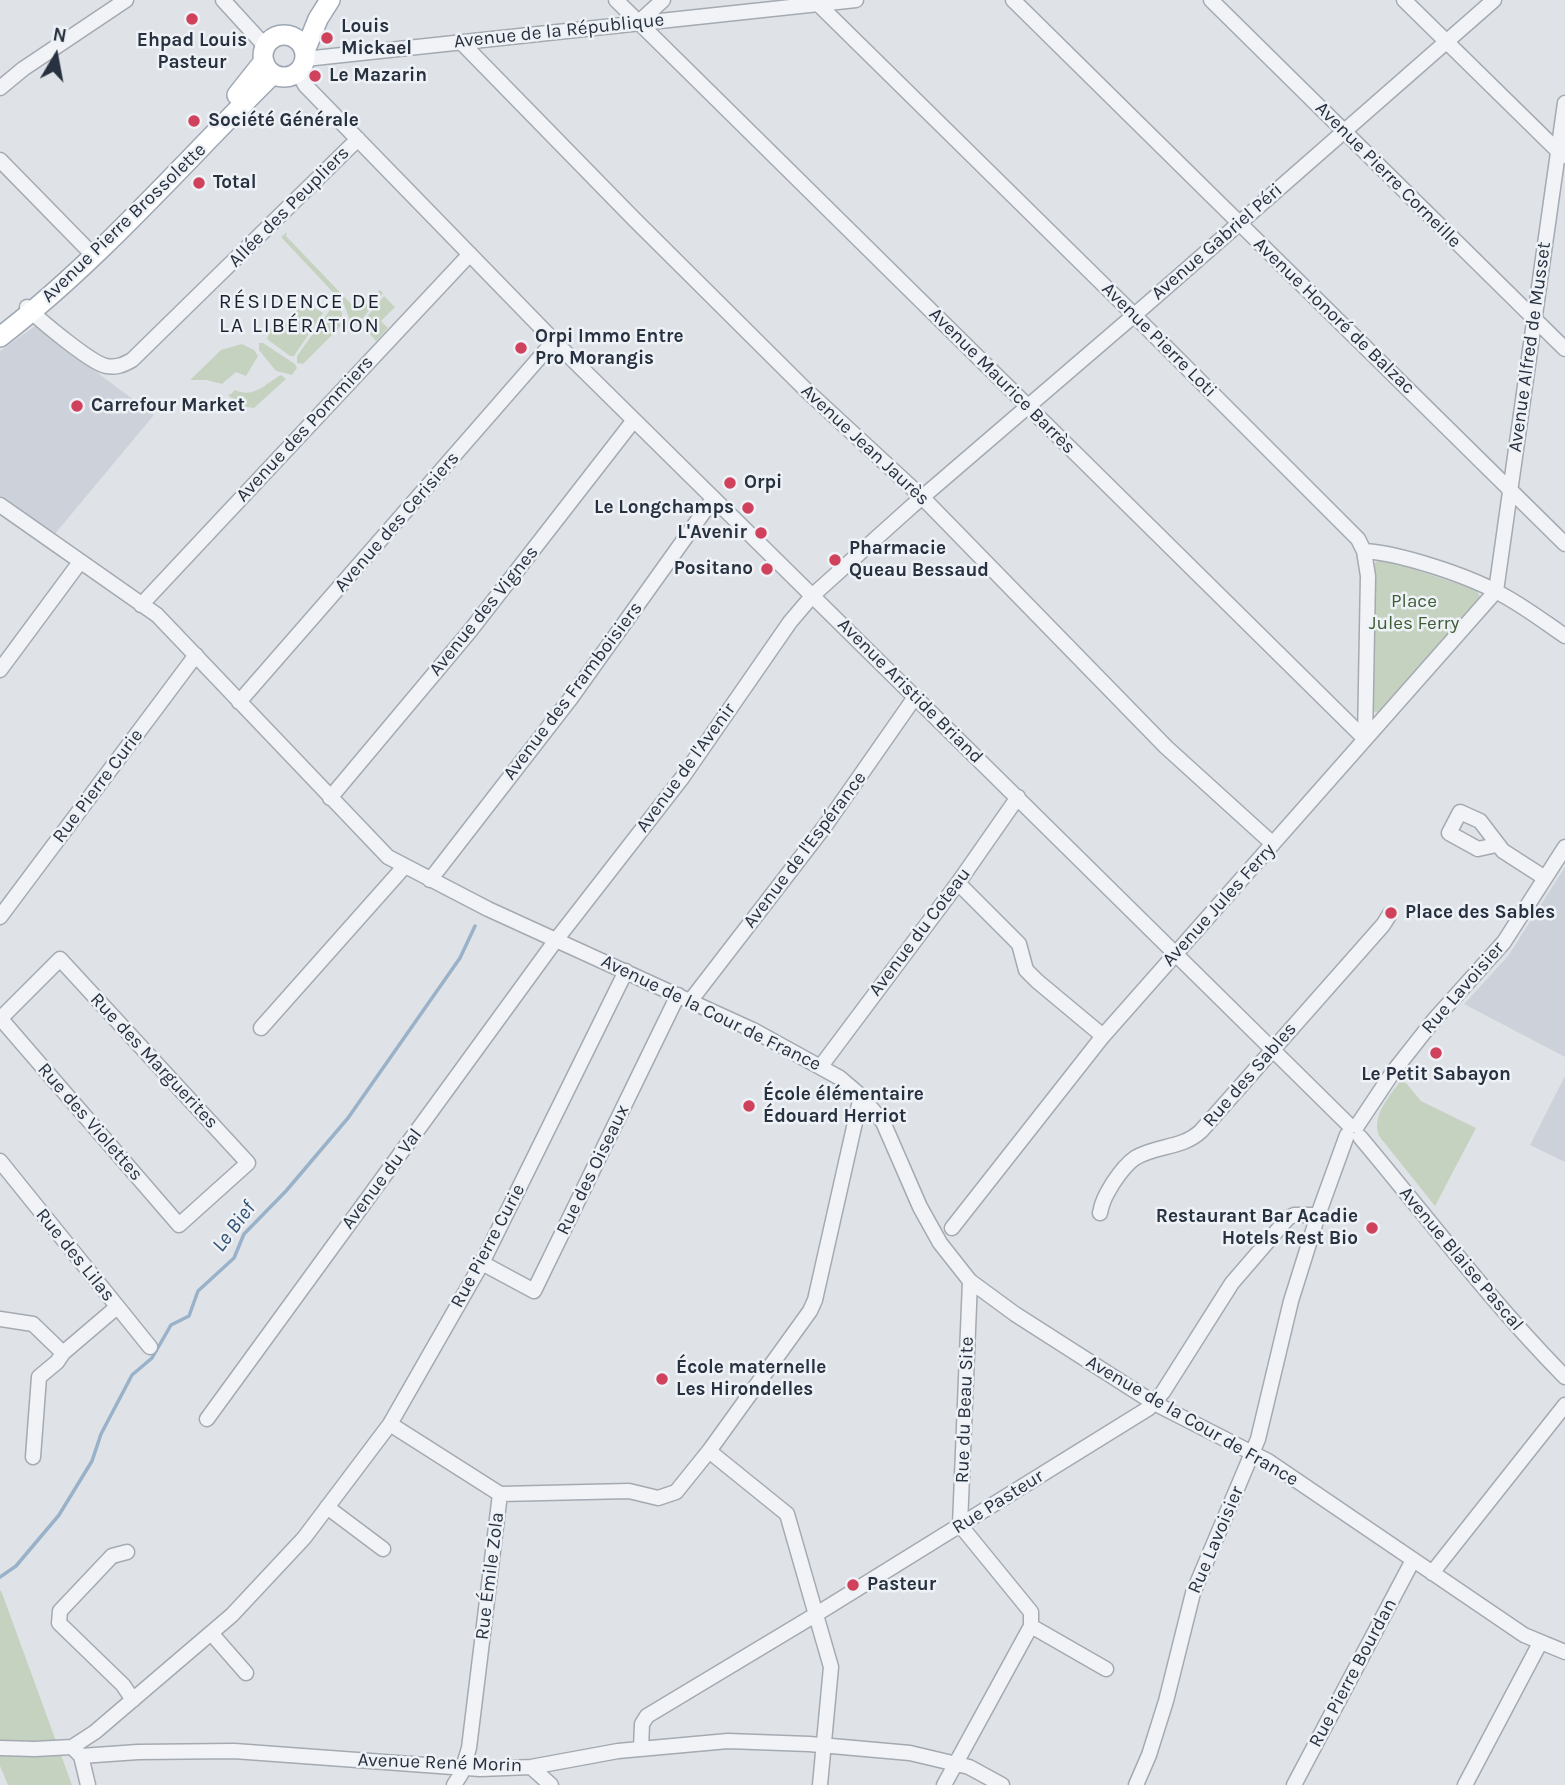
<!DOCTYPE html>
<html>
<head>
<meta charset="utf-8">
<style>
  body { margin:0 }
  #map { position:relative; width:1565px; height:1785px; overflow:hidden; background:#dfe3e8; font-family:Karla,sans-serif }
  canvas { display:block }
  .north { position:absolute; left:21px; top:21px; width:70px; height:70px; -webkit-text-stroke:5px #eef2f6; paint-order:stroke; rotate:10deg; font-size:19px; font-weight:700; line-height:28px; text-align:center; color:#273140 }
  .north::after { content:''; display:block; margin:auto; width:24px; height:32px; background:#273140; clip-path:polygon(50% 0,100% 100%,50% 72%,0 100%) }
</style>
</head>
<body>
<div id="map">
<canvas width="1565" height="1785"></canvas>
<div class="north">N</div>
</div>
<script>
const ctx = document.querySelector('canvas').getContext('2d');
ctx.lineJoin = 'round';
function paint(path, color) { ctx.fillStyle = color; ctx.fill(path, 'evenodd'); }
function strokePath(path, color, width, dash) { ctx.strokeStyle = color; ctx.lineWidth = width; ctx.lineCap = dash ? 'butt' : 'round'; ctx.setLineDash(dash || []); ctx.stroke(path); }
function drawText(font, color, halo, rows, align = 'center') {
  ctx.font = font + ' Karla,sans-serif'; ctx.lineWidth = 5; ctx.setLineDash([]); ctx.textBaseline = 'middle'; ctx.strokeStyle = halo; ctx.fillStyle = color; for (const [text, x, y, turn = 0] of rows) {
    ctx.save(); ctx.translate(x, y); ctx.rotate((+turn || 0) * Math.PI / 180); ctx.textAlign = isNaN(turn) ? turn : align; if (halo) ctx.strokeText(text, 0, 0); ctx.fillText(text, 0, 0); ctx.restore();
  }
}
paint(new Path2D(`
  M 35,326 L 154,415 L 54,535 L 0,496 L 0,351 Z
  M 1565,867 L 1565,1057 L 1464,1004 L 1508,956 Z
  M 1565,1076 L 1565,1162 L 1530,1145 Z`), '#cdd2da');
paint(new Path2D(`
  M 287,232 L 286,236 L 355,308 L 358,307 L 369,296 L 372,298 L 380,290 L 383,293 L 362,319 L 359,318 L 345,329 L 349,318 L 344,304 L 281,237 Z
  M 384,296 L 395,307 L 381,321 L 388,328 L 376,341 L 361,324 Z
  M 303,301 L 323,313 L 294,356 L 290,356 L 267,339 L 271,328 L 283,327 L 289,316 Z
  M 335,303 L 342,313 L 342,324 L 338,329 L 303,364 L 297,363 L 297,356 Z
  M 259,343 L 263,343 L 295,364 L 297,368 L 292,375 L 276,371 L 259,350 Z
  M 242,344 L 254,350 L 258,356 L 246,376 L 236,372 L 222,384 L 206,380 L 190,380 L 221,350 Z
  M 281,375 L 286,379 L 254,408 L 240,406 L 228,395 L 231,394 L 235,390 C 254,399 266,383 281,375 Z
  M 1379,559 L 1384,559 L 1476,590 L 1481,598 L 1379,713 L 1373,711 L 1375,563 Z
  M 1401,1080 L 1407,1084 L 1421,1101 L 1476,1128 L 1435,1206 L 1379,1136 C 1371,1115 1390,1096 1401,1080 Z
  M 0,1590 L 2,1593 L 72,1785 L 8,1785 L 0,1766 Z`), '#c5d2c0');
strokePath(new Path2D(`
  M 0,1577 L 16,1566 L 59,1515 L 92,1461 L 101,1434 L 132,1375 L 152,1358 L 171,1325 L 189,1316 L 198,1291 L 234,1258 L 244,1234 L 286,1191 L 348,1118 L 460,958 L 475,926`), '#99b2c9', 3.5);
const minor = new Path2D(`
  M 223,0 L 266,47
  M 616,0 L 1365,739
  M 814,0 L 1123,304 L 1358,539 L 1364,551 L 1368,576 L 1365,739
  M 1013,0 L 1565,544
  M 1211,0 L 1565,349
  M 1404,0 L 1563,156
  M 639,22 L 663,0
  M 461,42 L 634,219 L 806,390 L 923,498 L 1166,747 L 1273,844
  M 305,59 L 856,0
  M 298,72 L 305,85 L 563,350 L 1350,1126
  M 0,88 L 23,69 L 126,0
  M 0,160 L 94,256
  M 27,307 C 38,319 91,363 106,366 C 116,368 123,365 132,360 L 358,139
  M 0,505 L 157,615 L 388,857 L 488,909 L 753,1030 L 840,1078 L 861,1096 L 883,1122 L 920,1207 L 940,1243 L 970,1281 L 1015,1314 L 1154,1403 L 1268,1461 L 1524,1635 L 1565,1652
  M 1364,551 C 1399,553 1466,575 1497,592 C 1521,604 1543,621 1565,636
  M 141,605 L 470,254
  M 0,670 L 80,562
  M 239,702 L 554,341
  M 330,798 L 470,631 L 634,420
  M 1496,845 L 1478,849 L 1449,833 L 1460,812 L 1480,821 L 1503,851 L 1545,878
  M 430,880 L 571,698 L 713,499
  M 958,883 L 1019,944 L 1026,970 L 1037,981 L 1103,1036
  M 0,917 L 196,655
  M 691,1000 L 825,826 L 915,697
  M 0,1019 L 60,959 L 248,1163 L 179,1225 L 1,1019
  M 261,1028 L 404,867
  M 821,1066 L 958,883 L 1018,797
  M 1357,1126 L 1393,1072 L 1434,1020 L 1504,942 L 1565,847
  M 1360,1137 C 1428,1218 1491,1302 1565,1377
  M 0,1161 L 150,1347
  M 1100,1213 C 1102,1201 1107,1193 1113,1183 C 1119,1174 1126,1164 1135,1158 C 1156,1145 1182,1149 1201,1131 L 1383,925 L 1390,914
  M 952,1228 L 1103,1036 L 1496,591 L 1565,103
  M 482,1263 L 534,1291 L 678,995
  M 0,1319 L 33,1324 L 63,1353 L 117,1307
  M 207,1419 L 556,940 L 682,778 L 790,622 L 813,595 L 912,506 L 1146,305 L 1494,0
  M 390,1424 L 500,1494
  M 709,1451 L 787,1514 L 831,1667 L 820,1785
  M 33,1457 L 39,1377 L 57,1362 L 63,1353
  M 500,1494 L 629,1491 L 658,1498 L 676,1492 L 709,1451 L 810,1311 L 815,1300 L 861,1096
  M 327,1507 L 383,1549
  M 127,1552 L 112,1556 L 60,1611 L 59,1623 L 123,1685 L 133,1700
  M 1432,1573 L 1565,1405
  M 1031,1626 L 1106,1669
  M 211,1633 L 246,1673
  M 72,1747 L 95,1732 L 232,1615 L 304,1538 L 390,1424 L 482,1263 L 626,971
  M 0,1748 L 35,1749 L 72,1747 L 81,1756 L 88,1785
  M 641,1748 L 642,1724 L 647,1716 L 815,1615 L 1149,1408 L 1163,1392 L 1232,1283 L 1288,1218 L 1294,1215 L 1318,1215
  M 81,1756 L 138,1752 L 234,1751 L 480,1769 L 531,1767 L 618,1751 L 728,1741 L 809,1744 L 910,1753 L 969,1767 L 1002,1785
  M 531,1767 L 551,1785
  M 454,1785 L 461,1774 L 469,1748 L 500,1494
  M 944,1785 L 1031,1626 L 1031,1612 L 960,1525 L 970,1281
  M 1136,1785 L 1149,1755 L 1166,1701 L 1193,1593 L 1258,1439 L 1291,1301 L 1318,1215 L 1347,1135
  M 1294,1785 L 1413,1560
  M 1465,1785 L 1540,1643`);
const major = new Path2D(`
  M263 56a21 21 0 1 1 42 0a21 21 0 1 1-42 0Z
  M 305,51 L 318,19 L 330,0
  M 237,95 L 264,61
  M 0,337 C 100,260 183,163 273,74`);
strokePath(minor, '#a4aab2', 17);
strokePath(major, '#9ea8b4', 22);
strokePath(minor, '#f1f3f7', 14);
strokePath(major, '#fff', 19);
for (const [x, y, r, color] of [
  [192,19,7,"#d0415c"],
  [327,38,7,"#d0415c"],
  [315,76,7,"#d0415c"],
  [194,121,7,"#d0415c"],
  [199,183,7,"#d0415c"],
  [521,348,7,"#d0415c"],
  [77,406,7,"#d0415c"],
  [730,483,7,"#d0415c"],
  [748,508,7,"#d0415c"],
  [761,533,7,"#d0415c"],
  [835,560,7,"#d0415c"],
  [767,569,7,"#d0415c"],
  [1391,913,7,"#d0415c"],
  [1436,1053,7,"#d0415c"],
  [749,1106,7,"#d0415c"],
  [1372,1228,7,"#d0415c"],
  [662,1379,7,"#d0415c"],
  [853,1585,7,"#d0415c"]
]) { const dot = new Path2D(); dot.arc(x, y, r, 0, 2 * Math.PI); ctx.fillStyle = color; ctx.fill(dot); strokePath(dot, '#eef2f6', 2.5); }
drawText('bold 19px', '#273140', '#eef2f6', [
  ["Louis",341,27],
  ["Mickael",341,49],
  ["Ehpad Louis",192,41,"center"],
  ["Pasteur",192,63,"center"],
  ["Le Mazarin",329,76],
  ["Société Générale",208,121],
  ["Total",213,183],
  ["Orpi Immo Entre",535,337],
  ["Pro Morangis",535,359],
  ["Carrefour Market",91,406],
  ["Orpi",744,483],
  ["Le Longchamps",734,508,"right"],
  ["L'Avenir",747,533,"right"],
  ["Pharmacie",849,549],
  ["Queau Bessaud",849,571],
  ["Positano",753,569,"right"],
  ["Place des Sables",1405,913],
  ["Le Petit Sabayon",1436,1075,"center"],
  ["École élémentaire",763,1095],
  ["Édouard Herriot",763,1117],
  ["Restaurant Bar Acadie",1358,1217,"right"],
  ["Hotels Rest Bio",1358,1239,"right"],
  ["École maternelle",676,1368],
  ["Les Hirondelles",676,1390],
  ["Pasteur",867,1585]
], 'left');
drawText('19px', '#273140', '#eef2f6', [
  ["Avenue de la République",559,31,-6],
  ["Avenue Pierre Corneille",1388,175,45],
  ["Allée des Peupliers",289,207,-45],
  ["Avenue Pierre Brossolette",124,223,-44],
  ["Avenue Gabriel Péri",1217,242,-41],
  ["Avenue Honoré de Balzac",1334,316,44],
  ["Avenue Pierre Loti",1159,340,45],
  ["Avenue Alfred de Musset",1530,347,-82],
  ["Avenue Maurice Barrès",1002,381,45],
  ["Avenue des Pommiers",305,429,-47],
  ["Avenue Jean Jaurès",865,445,43],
  ["Avenue des Cerisiers",397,522,-49],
  ["Avenue des Vignes",484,611,-51],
  ["Avenue des Framboisiers",573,691,-53],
  ["Avenue Aristide Briand",910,691,45],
  ["Avenue de l'Avenir",686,768,-54],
  ["Rue Pierre Curie",98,786,-53],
  ["Avenue de l'Espérance",805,850,-53],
  ["Avenue Jules Ferry",1219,905,-48],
  ["Avenue du Coteau",920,932,-53],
  ["Rue Lavoisier",1463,988,-49],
  ["Avenue de la Cour de France",711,1013,26],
  ["Rue des Marguerites",154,1061,47],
  ["Rue des Sables",1250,1075,-49],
  ["Rue des Violettes",90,1122,49],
  ["Rue des Oiseaux",593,1170,-64],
  ["Avenue du Val",382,1179,-53],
  ["Rue Pierre Curie",488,1246,-62],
  ["Rue des Lilas",75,1255,51],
  ["Avenue Blaise Pascal",1461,1259,50],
  ["Rue du Beau Site",965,1410,-88],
  ["Avenue de la Cour de France",1192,1421,30],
  ["Rue Pasteur",998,1502,-32],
  ["Rue Lavoisier",1216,1540,-67],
  ["Rue Émile Zola",490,1576,-83],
  ["Rue Pierre Bourdan",1353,1673,-62],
  ["Avenue René Morin",440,1763,2]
]);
drawText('19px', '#3d5c34', '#eef2f6', [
  ["Place",1414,602],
  ["Jules Ferry",1414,624]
]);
ctx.letterSpacing = '2px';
drawText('21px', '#1a2230', '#eef2f6', [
  ["RÉSIDENCE DE",300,302],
  ["LA LIBÉRATION",300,326]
]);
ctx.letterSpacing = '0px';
drawText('italic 21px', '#315274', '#eef2f6', [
  ["Le Bief",234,1227,-53]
]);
</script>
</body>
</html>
